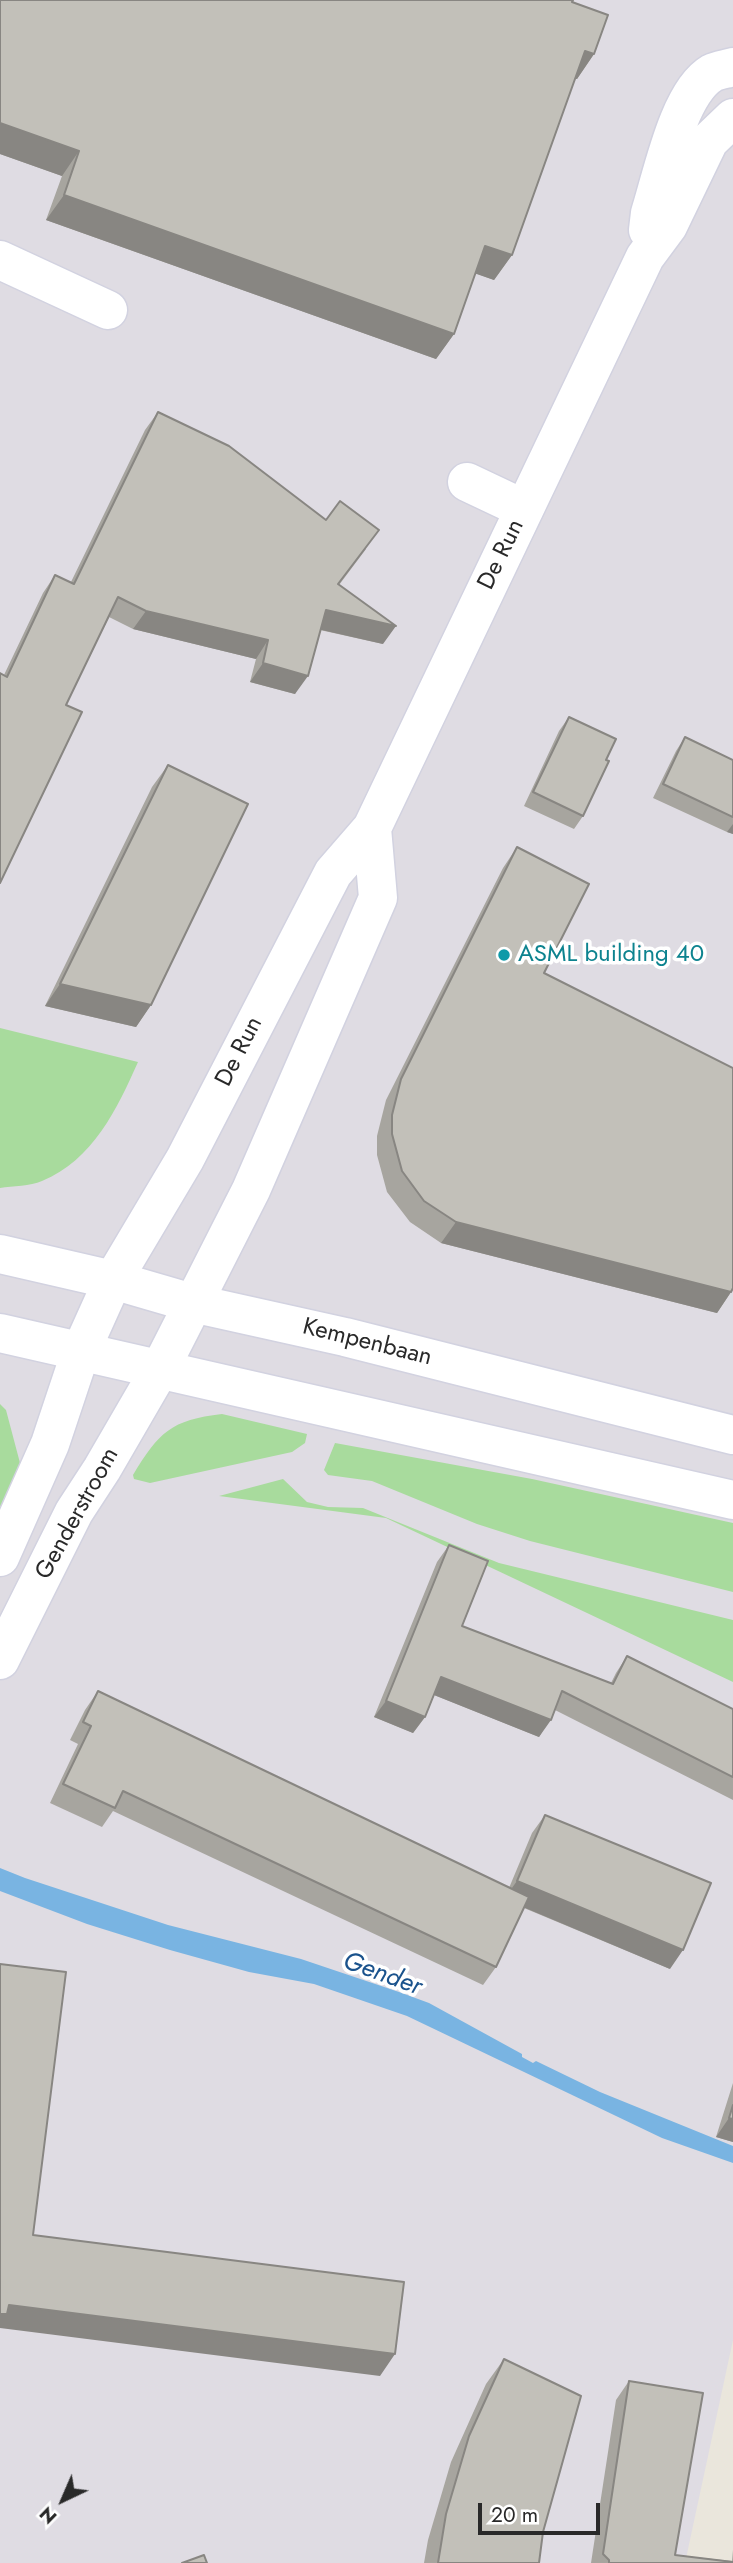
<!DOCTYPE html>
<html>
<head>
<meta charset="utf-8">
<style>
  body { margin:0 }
  #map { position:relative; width:733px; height:2563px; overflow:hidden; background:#eae6dc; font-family:Jost,sans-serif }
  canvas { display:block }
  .north { position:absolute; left:28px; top:2465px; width:70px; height:70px; -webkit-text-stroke:5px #fff; paint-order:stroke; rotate:224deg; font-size:19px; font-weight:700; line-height:28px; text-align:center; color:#292929 }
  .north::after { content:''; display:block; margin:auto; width:24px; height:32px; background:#292929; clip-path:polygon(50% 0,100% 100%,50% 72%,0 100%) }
  .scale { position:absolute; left:478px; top:2503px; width:122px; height:32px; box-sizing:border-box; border:4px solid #292929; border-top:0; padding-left:9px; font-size:21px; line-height:24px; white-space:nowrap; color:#292929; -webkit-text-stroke:5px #fff; paint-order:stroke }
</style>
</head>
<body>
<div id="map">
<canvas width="733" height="2563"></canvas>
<div class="north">N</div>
<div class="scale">20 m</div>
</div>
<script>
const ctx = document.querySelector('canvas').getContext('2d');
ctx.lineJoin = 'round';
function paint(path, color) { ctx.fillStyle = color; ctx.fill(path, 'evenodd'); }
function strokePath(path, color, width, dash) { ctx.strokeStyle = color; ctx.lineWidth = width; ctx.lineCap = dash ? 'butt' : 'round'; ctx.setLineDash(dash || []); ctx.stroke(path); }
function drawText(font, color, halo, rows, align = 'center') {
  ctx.font = font + ' Jost,sans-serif'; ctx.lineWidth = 7; ctx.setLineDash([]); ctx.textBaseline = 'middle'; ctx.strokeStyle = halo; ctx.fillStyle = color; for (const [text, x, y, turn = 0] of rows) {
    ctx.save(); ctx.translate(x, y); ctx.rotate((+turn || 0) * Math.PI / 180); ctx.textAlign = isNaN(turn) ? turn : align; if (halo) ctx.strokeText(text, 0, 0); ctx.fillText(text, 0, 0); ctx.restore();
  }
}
paint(new Path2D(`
  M 0,0 L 733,0 L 733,2340 L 685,2563 L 0,2563 Z`), '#dfdce3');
paint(new Path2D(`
  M 0,1028 L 138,1062 C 117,1109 93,1160 42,1181 C 30,1186 13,1186 0,1188 Z
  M 0,1404 L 6,1410 L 20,1463 L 5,1513 L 0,1521 Z
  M 222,1414 L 307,1434 L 305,1443 L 292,1452 L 150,1483 L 134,1479 L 133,1475 C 159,1432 171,1420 222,1414 Z
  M 335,1443 L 532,1479 L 733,1523 L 733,1592 L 530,1541 L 477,1524 L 372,1481 L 328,1475 L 324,1470 Z
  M 283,1479 L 307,1502 L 328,1507 L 363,1508 L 499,1563 L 733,1620 L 733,1682 L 386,1518 L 219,1496 Z`), '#a8db9d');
paint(new Path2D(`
  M 0,1868 L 25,1878 L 168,1925 L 301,1959 L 399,1992 L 429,2003 L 522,2054 L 522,2057 L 533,2063 L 536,2061 L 600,2092 L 733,2146 L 733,2163 L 662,2138 L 407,2016 L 314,1984 L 249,1972 L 170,1950 L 87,1924 L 0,1891 Z`), '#79b4e2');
const minor = new Path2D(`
  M 0,260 L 108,310
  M 467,482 L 524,509`);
const tertiary = new Path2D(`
  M 648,230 L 650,213 C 662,176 678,93 712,73 C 718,70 727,69 733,67
  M 0,1557 L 50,1444 L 81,1351 L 113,1280 L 185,1159 L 333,873 L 372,828 L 645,257 L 668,226 L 709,141 L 733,118
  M 0,1660 L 74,1512 L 102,1469 L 160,1369 L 251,1190 L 378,898 L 372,828`);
const secondary = new Path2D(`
  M 0,1254 L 113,1280 L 192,1303 L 345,1337 L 733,1435
  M 0,1333 L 733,1500`);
strokePath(minor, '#d2d2e0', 41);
strokePath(tertiary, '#d2d2e0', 41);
strokePath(secondary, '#d2d2e0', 41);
strokePath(minor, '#fff', 38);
strokePath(tertiary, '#fff', 38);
strokePath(secondary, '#fff', 38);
paint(new Path2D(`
  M 0,0 L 572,2 L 594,54 L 577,79 L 575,79 L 512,255 L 494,280 L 475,273 L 454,334 L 436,359 L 46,220 L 62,176 L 0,154 Z
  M 158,412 L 326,520 L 366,549 L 339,585 L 383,644 L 320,630 L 295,694 L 250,682 L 256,659 L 133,629 L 109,617 L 66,705 L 4,675 L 43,593 L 55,575 L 71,582 L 145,430 Z
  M 569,717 L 606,760 L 583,816 L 574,829 L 524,806 L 559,731 Z
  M 685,737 L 733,760 L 733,834 L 727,832 L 653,798 L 676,751 Z
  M 168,765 L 151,1005 L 136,1027 L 45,1006 L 152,787 Z
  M 517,847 L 544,973 L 731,1292 L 717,1313 L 441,1243 L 410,1222 L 387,1192 L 377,1155 L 377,1136 L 386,1100 L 503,868 Z
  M 449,1545 L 462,1626 L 611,1683 L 616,1673 L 627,1656 L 733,1709 L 733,1800 L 555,1710 L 539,1737 L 434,1695 L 425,1717 L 413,1733 L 374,1717 L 437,1562 Z
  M 98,1691 L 509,1888 L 532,1833 L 545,1815 L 670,1969 L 524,1908 L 496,1967 L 483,1985 L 113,1811 L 102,1827 L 50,1803 L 78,1744 L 70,1740 L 85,1710 Z
  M 733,2083 L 733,2142 L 716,2137 Z
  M 504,2359 L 543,2532 L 539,2563 L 424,2563 L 428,2540 L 451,2462 L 486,2384 Z
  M 629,2381 L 675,2555 L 732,2561 L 733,2550 L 733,2563 L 591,2563 L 616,2400 Z`), '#a7a59f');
paint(new Path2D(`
  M 585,51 L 594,54 L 577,79 L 567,76 Z
  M 0,123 L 79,151 L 62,176 L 0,154 Z
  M 64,195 L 454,334 L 436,359 L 46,220 Z
  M 485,246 L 512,255 L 494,280 L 468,271 Z
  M 326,610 L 396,626 L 383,644 L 313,628 Z
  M 146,611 L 268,640 L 256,659 L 133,629 Z
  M 263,663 L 308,676 L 295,694 L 250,682 Z
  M 733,824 L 733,834 L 727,832 Z
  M 60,984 L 151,1005 L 136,1027 L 45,1006 Z
  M 456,1222 L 731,1292 L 717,1313 L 441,1243 Z
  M 441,1677 L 551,1720 L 539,1737 L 429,1693 Z
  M 386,1701 L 425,1717 L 413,1733 L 374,1717 Z
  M 517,1881 L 683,1950 L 670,1969 L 504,1899 Z
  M 729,2118 L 733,2119 L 733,2142 L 716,2137 Z
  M 9,2305 L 395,2354 L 380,2376 L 0,2328 L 0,2314 Z`), '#888682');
const building = new Path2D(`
  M 0,0 L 573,0 L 572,2 L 608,15 L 594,54 L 585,51 L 512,255 L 485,246 L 454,334 L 64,195 L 79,151 L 0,123 Z
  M 158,412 L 229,446 L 326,520 L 340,501 L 379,530 L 338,584 L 396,626 L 326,610 L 308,676 L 263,663 L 268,640 L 146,611 L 118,597 L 66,705 L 82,712 L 0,883 L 0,673 L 7,677 L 55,575 L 74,584 Z
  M 569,717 L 616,739 L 606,760 L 609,761 L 583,816 L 533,792 Z
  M 685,737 L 733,760 L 733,817 L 663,784 Z
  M 168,765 L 248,804 L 151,1005 L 60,984 Z
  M 517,847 L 589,884 L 544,973 L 733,1068 L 733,1288 L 731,1292 L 456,1222 L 424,1201 L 402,1171 L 392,1134 L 392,1115 L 401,1079 Z
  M 449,1545 L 488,1561 L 462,1626 L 613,1684 L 627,1656 L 733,1709 L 733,1777 L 562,1691 L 551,1720 L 441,1677 L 425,1717 L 386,1701 Z
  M 98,1691 L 529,1897 L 496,1967 L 123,1791 L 115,1808 L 63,1784 L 91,1726 L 83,1722 Z
  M 545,1815 L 711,1883 L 683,1950 L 517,1881 Z
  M 0,1964 L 66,1972 L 33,2235 L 404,2282 L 395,2354 L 9,2305 L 7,2314 L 0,2314 Z
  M 733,2105 L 733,2119 L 729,2118 Z
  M 504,2359 L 581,2396 L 543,2532 L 539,2563 L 438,2563 L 446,2514 L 469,2436 Z
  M 629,2381 L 703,2393 L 675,2555 L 733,2562 L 733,2563 L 609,2563 L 609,2560 L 603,2554 Z
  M 204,2555 L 207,2563 L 182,2563 Z`);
paint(building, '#c2c0b9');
strokePath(building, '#888682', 2);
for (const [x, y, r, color] of [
  [504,955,7,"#0f9aa8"]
]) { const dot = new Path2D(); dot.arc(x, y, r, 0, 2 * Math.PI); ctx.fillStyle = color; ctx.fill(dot); strokePath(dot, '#fff', 2.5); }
drawText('24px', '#292929', '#fff', [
  ["De Run",502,555,-64],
  ["De Run",240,1052,-63],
  ["Kempenbaan",367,1343,14],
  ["Genderstroom",78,1514,-61]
]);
drawText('24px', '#0d838f', '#fff', [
  ["ASML building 40",518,955]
], 'left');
drawText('italic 26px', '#1a528c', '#fff', [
  ["Gender",382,1975,20]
]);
</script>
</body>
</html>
